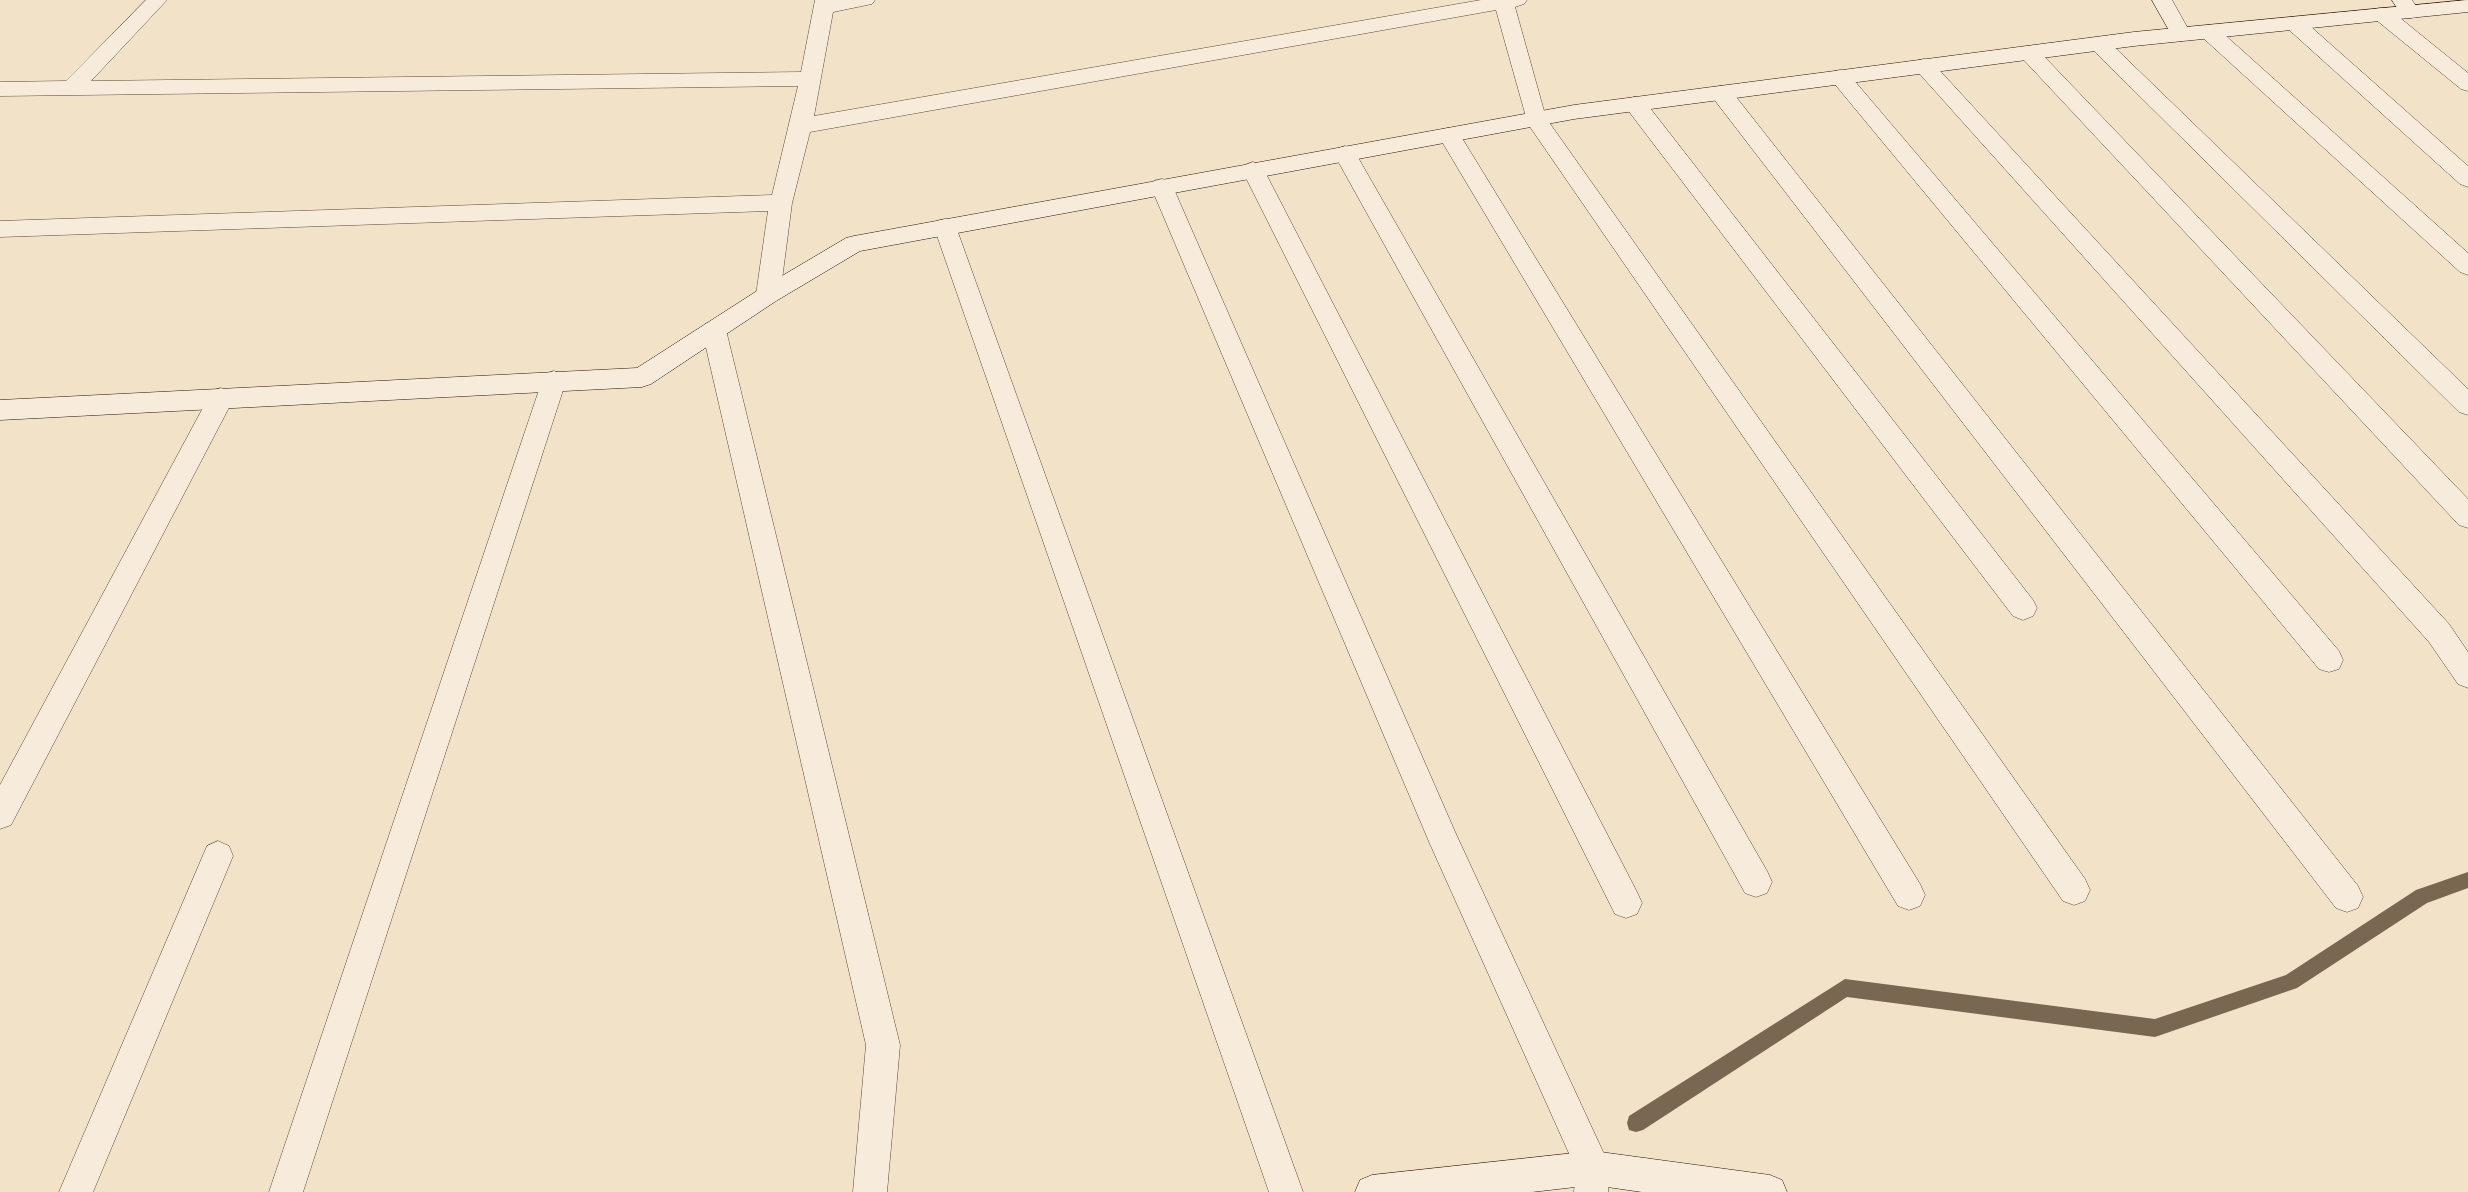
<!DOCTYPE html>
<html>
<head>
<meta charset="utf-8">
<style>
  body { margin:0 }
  canvas { display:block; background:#f2e2c8 }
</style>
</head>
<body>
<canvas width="2468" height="1192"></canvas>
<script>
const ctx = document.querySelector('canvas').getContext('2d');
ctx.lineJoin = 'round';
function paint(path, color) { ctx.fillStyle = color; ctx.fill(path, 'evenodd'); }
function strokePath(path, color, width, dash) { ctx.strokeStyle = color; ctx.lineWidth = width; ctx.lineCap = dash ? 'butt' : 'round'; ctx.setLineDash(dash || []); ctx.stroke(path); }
paint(new Path2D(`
  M 2468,872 L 2468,888 L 2427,903 L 2297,988 L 2155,1037 L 1847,997 L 1643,1130 L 1636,1132 L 1629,1130 L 1627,1123 L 1629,1116 L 1845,979 L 2155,1019 L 2286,975 L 2416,890 Z`), '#796751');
const street = new Path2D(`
  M 146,0 L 167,0 L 91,81 L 801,72 L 815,0 L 875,0 L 872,4 L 833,12 L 814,116 L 1481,0 L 1527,0 L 1524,4 L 1515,7 L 1546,118 L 2085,879 L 2090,890 L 2085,901 L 2074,905 L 2063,901 L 1528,124 L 1496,10 L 810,132 L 792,203 L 780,295 L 776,301 L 768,304 L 760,301 L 756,295 L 768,211 L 0,237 L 0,221 L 772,195 L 798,86 L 0,96 L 0,82 L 66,81 Z
  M 2152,0 L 2172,0 L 2191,34 L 2188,39 L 2181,41 L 2174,39 Z
  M 2392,0 L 2412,0 L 2420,12 L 2417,17 L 2410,18 L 2403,17 Z
  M 2382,8 L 2389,9 L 2468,73 L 2468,91 L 2461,89 L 2375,19 L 2372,14 L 2375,9 Z
  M 2294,17 L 2301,18 L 2468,166 L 2468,187 L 2460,184 L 2287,28 L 2284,23 L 2287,18 Z
  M 2209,25 L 2216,27 L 2468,253 L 2468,275 L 2460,272 L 2202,37 L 2199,32 L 2202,27 Z
  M 2099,37 L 2106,39 L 2468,389 L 2468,415 L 2459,412 L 2092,49 L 2089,44 L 2092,39 Z
  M 2029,46 L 2036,48 L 2468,499 L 2468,528 L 2459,525 L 2022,58 L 2019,53 L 2022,48 Z
  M 1924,59 L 1931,61 L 2449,624 L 2468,652 L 2468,688 L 2458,684 L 2429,642 L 1917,71 L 1914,66 L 1917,61 Z
  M 1840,70 L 1847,72 L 2339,651 L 2343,660 L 2339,669 L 2329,672 L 2319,669 L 1833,82 L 1829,77 L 1833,72 Z
  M 1721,86 L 1729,88 L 2358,886 L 2363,897 L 2358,908 L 2347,912 L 2336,908 L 1713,98 L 1710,93 L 1713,88 Z
  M 1635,97 L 1643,99 L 2033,600 L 2037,608 L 2033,616 L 2023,620 L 2013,616 L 1627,109 L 1624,104 L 1627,99 Z
  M 1449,128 L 1457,130 L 1920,884 L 1925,895 L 1920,906 L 1909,910 L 1898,906 L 1438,135 L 1441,130 Z
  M 1345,146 L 1353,149 L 1356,154 L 1767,871 L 1772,882 L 1767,893 L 1756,897 L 1745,893 L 1334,154 L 1337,149 Z
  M 1253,162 L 1261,165 L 1264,170 L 1637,892 L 1642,903 L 1637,914 L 1626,918 L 1615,914 L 1242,170 L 1245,165 Z
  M 1162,179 L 1170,181 L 1173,187 L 1456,834 L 1605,1156 L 1610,1168 L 1608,1192 L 1574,1192 L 1576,1169 L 1430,844 L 1151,187 L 1154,181 Z
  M 945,219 L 953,221 L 956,227 L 1303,1192 L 1269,1192 L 934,227 L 937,221 Z
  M 714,321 L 723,324 L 726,330 L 900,1045 L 887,1192 L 853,1192 L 866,1045 L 702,330 L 705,324 Z
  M 554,371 L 563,374 L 566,381 L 303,1192 L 269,1192 L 542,381 L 545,374 Z
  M 221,388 L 230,391 L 234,398 L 11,825 L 0,829 L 0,785 L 212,391 Z
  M 218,841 L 229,846 L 233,856 L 93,1192 L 59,1192 L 207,846 Z`);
const secondary = new Path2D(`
  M 2468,0 L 2468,12 L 2134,46 L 1574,119 L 860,251 L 776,301 L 651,384 L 642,387 L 0,420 L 0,400 L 637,368 L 760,289 L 846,238 L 854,236 L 1574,105 L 2134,32 Z
  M 1593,1151 L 1770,1175 L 1782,1180 L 1787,1192 L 1642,1192 L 1593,1185 L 1532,1192 L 1355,1192 L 1360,1180 L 1372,1175 Z`);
strokePath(street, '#5b4934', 1);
strokePath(secondary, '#291603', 1);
paint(street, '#f7ecdb');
paint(secondary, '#f7ecdb');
</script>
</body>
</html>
